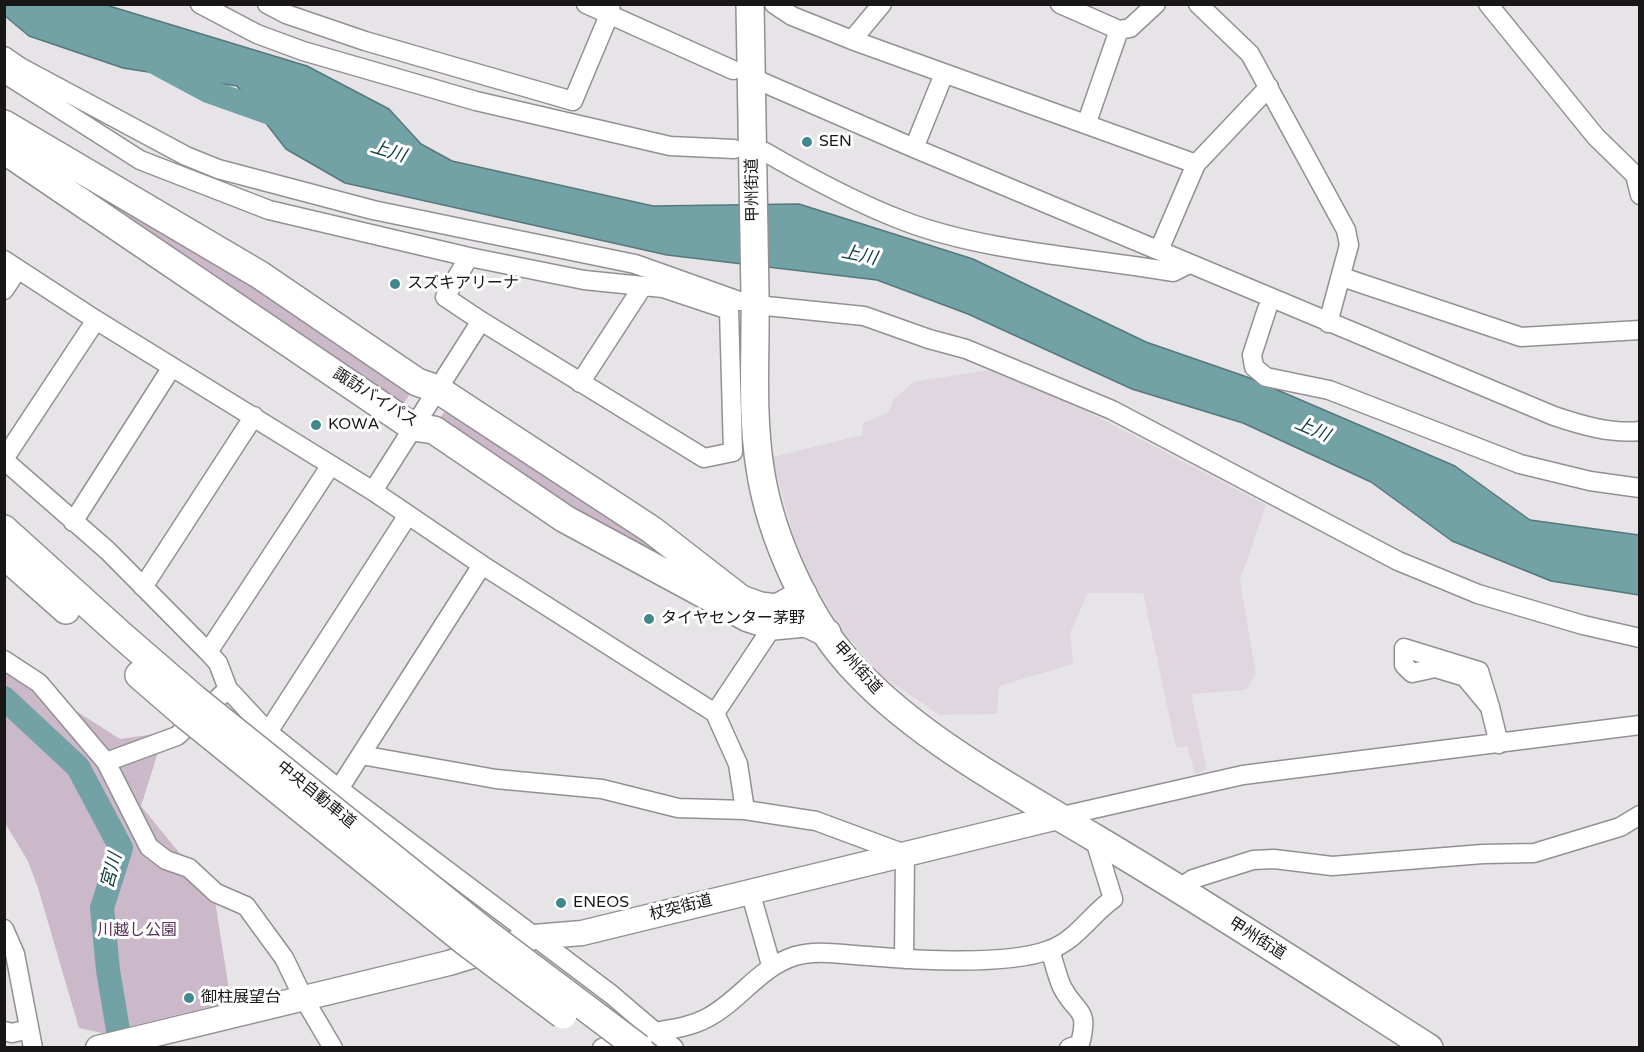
<!DOCTYPE html>
<html>
<head>
<meta charset="utf-8">
<style>
  body { margin:0 }
  #map { position:relative; width:1644px; height:1052px; overflow:hidden; background:#e7e4e7; font-family:"Varela Round",sans-serif }
  canvas { display:block }
  .frame { position:absolute; inset:0; border:6px solid #181617; pointer-events:none }
</style>
</head>
<body>
<div id="map">
<canvas width="1644" height="1052"></canvas>
<div class="frame"></div>
</div>
<script>
const ctx = document.querySelector('canvas').getContext('2d');
ctx.lineJoin = 'round';
function paint(path, color) { ctx.fillStyle = color; ctx.fill(path, 'evenodd'); }
function strokePath(path, color, width, dash) { ctx.strokeStyle = color; ctx.lineWidth = width; ctx.lineCap = dash ? 'butt' : 'round'; ctx.setLineDash(dash || []); ctx.stroke(path); }
function drawText(font, color, halo, rows, align = 'center') {
  ctx.font = font + ' "Varela Round","Noto Sans JP",sans-serif'; ctx.lineWidth = 6; ctx.setLineDash([]); ctx.textBaseline = 'middle'; ctx.strokeStyle = halo; ctx.fillStyle = color; for (const [text, x, y, turn = 0] of rows) {
    ctx.save(); ctx.translate(x, y); ctx.rotate((+turn || 0) * Math.PI / 180); ctx.textAlign = isNaN(turn) ? turn : align; if (halo) ctx.strokeText(text, 0, 0); ctx.fillText(text, 0, 0); ctx.restore();
  }
}
paint(new Path2D(`
  M 988,370 L 1081,408 L 1266,505 L 1240,580 L 1256,674 L 1246,690 L 1191,694 L 1207,770 L 1195,774 L 1187,746 L 1176,748 L 1143,593 L 1088,593 L 1070,633 L 1073,664 L 999,686 L 997,714 L 940,715 L 882,676 L 841,629 L 811,578 L 794,538 L 772,457 L 862,435 L 863,423 L 889,412 L 893,400 L 914,382 Z`), '#e0d6df');
paint(new Path2D(`
  M 28,146 L 253,279 L 356,357 L 411,392 L 400,409 L 79,193 Z
  M 451,402 L 719,591 L 606,534 L 440,418 Z
  M 4,665 L 120,739 L 155,734 L 159,749 L 141,806 L 214,895 L 231,1002 L 102,1033 L 79,1028 L 38,888 L 28,861 L 5,823 Z`), '#cbb8c9');
const water = new Path2D(`
  M 5,5 L 106,5 L 307,66 L 389,109 L 421,144 L 452,161 L 653,206 L 799,204 L 973,259 L 1146,342 L 1247,377 L 1455,466 L 1530,520 L 1639,535 L 1639,595 L 1551,581 L 1452,541 L 1371,482 L 1243,423 L 1132,389 L 968,314 L 877,280 L 667,255 L 345,183 L 286,149 L 237,86 L 123,68 L 29,36 L 5,16 Z`);
paint(water, '#72a2a6');
strokePath(water, '#57787b', 1.5);
strokePath(new Path2D(`
  M 154,62 L 208,91 L 284,118
  M 4,698 L 78,767 L 121,848 L 102,908 L 108,970 L 121,1048`), '#72a2a6', 24);
const minor = new Path2D(`
  M 200,4 L 257,34 L 303,51 L 476,101 L 670,146 L 734,149
  M 267,4 L 286,14 L 365,41 L 573,101 L 609,15 L 611,4
  M 586,4 L 733,70
  M 774,4 L 792,16 L 852,40 L 1196,164
  M 1060,4 L 1119,30 L 1130,28 L 1156,4
  M 1198,4 L 1250,54 L 1346,230 L 1349,245 L 1328,323
  M 1488,4 L 1596,137 L 1635,175 L 1640,195
  M 852,40 L 882,4
  M 4,56 L 20,67 L 186,156 L 218,169 L 373,210 L 635,264 L 739,301
  M 4,73 L 140,160 L 269,210 L 469,257 L 584,280 L 663,288 L 729,310 L 733,452 L 704,458 L 481,321
  M 762,82 L 914,148 L 1554,416 C 1581,425 1610,434 1640,431
  M 1087,122 L 1119,30
  M 914,148 L 944,74
  M 765,152 C 810,178 856,203 904,221 C 985,252 1087,257 1173,272 L 1189,264
  M 1159,250 L 1196,164 L 1269,87
  M 4,260 L 96,320 L 373,491 L 482,565 L 715,713 L 738,764 L 745,810
  M 1342,277 L 1521,337 L 1640,330
  M 4,290 L 18,269
  M 766,306 L 864,316 L 929,339 L 966,349 L 1112,410 L 1398,561 L 1478,594 L 1583,625 L 1640,638
  M 1267,309 L 1252,355 L 1254,367 L 1266,377 L 1329,390 L 1520,464 L 1590,481 L 1640,488
  M 580,383 L 643,286
  M 4,459 L 96,320
  M 4,460 L 108,551 L 208,652 L 218,663 L 228,689 L 268,732 L 339,789 L 612,995 L 674,1048
  M 373,491 L 481,321 L 445,297 L 469,257
  M 73,522 L 172,367
  M 143,587 L 254,416
  M 208,652 L 331,465
  M 4,660 L 39,683 L 106,762 L 177,736 L 228,689
  M 1490,707 L 1479,671 L 1404,648 L 1404,665 L 1412,673 L 1435,668 L 1465,677 L 1490,707 L 1499,744
  M 715,713 L 773,626
  M 268,732 L 408,515
  M 361,755 L 496,779 L 602,789 L 678,808 L 745,810 L 816,821 L 905,854 L 904,959
  M 106,762 L 149,847 L 166,860 L 189,868 L 216,893 L 246,906 L 284,958 L 303,997 L 333,1048
  M 339,789 L 482,565
  M 1058,817 L 1243,775 L 1640,725
  M 1178,889 L 1193,879 L 1253,860 L 1274,859 L 1332,866 L 1483,854 L 1534,853 L 1620,827 L 1640,815
  M 750,891 L 771,965
  M 4,929 L 15,954 L 33,1048
  M 1050,950 C 1054,962 1057,976 1062,987 C 1076,1015 1090,1006 1080,1044 L 1069,1048
  M 4,1031 L 12,1033 L 29,1029
  M 602,1048 C 619,1042 637,1034 654,1032 C 672,1029 690,1027 707,1018 C 741,1000 758,968 795,956 C 818,949 845,955 868,956 C 915,960 1006,966 1049,950 C 1076,941 1091,914 1113,899 L 1094,837`);
const major = new Path2D(`
  M 98,1048 L 449,963 L 534,937 L 582,933 L 1058,817`);
const highway = new Path2D(`
  M 750,4 C 751,101 754,198 755,295 C 756,353 751,411 760,468 C 770,536 809,623 857,672 C 920,739 1016,791 1095,838 C 1208,905 1318,977 1429,1048
  M 4,124 L 260,275 L 417,382 L 437,389 L 652,530 L 741,599 L 760,606 L 777,608 L 803,594
  M 4,150 L 413,427 L 434,430 L 565,519 L 748,618 L 773,626 L 806,623 L 827,633
  M 4,529 L 120,634 L 195,699
  M 4,555 L 66,610
  M 139,675 L 184,714`);
strokePath(minor, '#939093', 21);
strokePath(major, '#939093', 27);
strokePath(highway, '#939093', 30);
strokePath(minor, '#fff', 18);
strokePath(major, '#fff', 24);
strokePath(highway, '#fff', 27);
const highwayBridge = new Path2D(`
  M 195,699 L 489,935 L 639,1048
  M 184,714 L 467,943 L 563,1015`);
strokePath(highwayBridge, '#939093', 30, []);
strokePath(highwayBridge, '#fff', 27);
for (const [x, y, r, color] of [
  [807,142,6,"#40878e"],
  [395,284,6,"#40878e"],
  [316,425,6,"#40878e"],
  [649,619,6,"#40878e"],
  [561,903,6,"#40878e"],
  [189,998,6,"#40878e"]
]) { const dot = new Path2D(); dot.arc(x, y, r, 0, 2 * Math.PI); ctx.fillStyle = color; ctx.fill(dot); strokePath(dot, '#fff', 2); }
drawText('16px', '#181617', '#fff', [
  ["SEN",819,142],
  ["スズキアリーナ",407,284],
  ["KOWA",328,425],
  ["タイヤセンター茅野",661,619],
  ["ENEOS",573,903],
  ["御柱展望台",201,998]
], 'left');
drawText('16px', '#181617', '#fff', [
  ["甲州街道",753,190,-91],
  ["諏訪バイパス",375,398,32],
  ["甲州街道",857,668,48],
  ["中央自動車道",316,795,39],
  ["杖突街道",681,908,-14],
  ["甲州街道",1257,939,32]
]);
drawText('16px', '#593157', '#fff', [
  ["川越し公園",137,931]
]);
drawText('italic 18px', '#0d3c3f', '#fff', [
  ["上川",388,152,17],
  ["上川",859,256,12],
  ["上川",1312,430,23],
  ["宮川",112,871,-75]
]);
</script>
</body>
</html>
